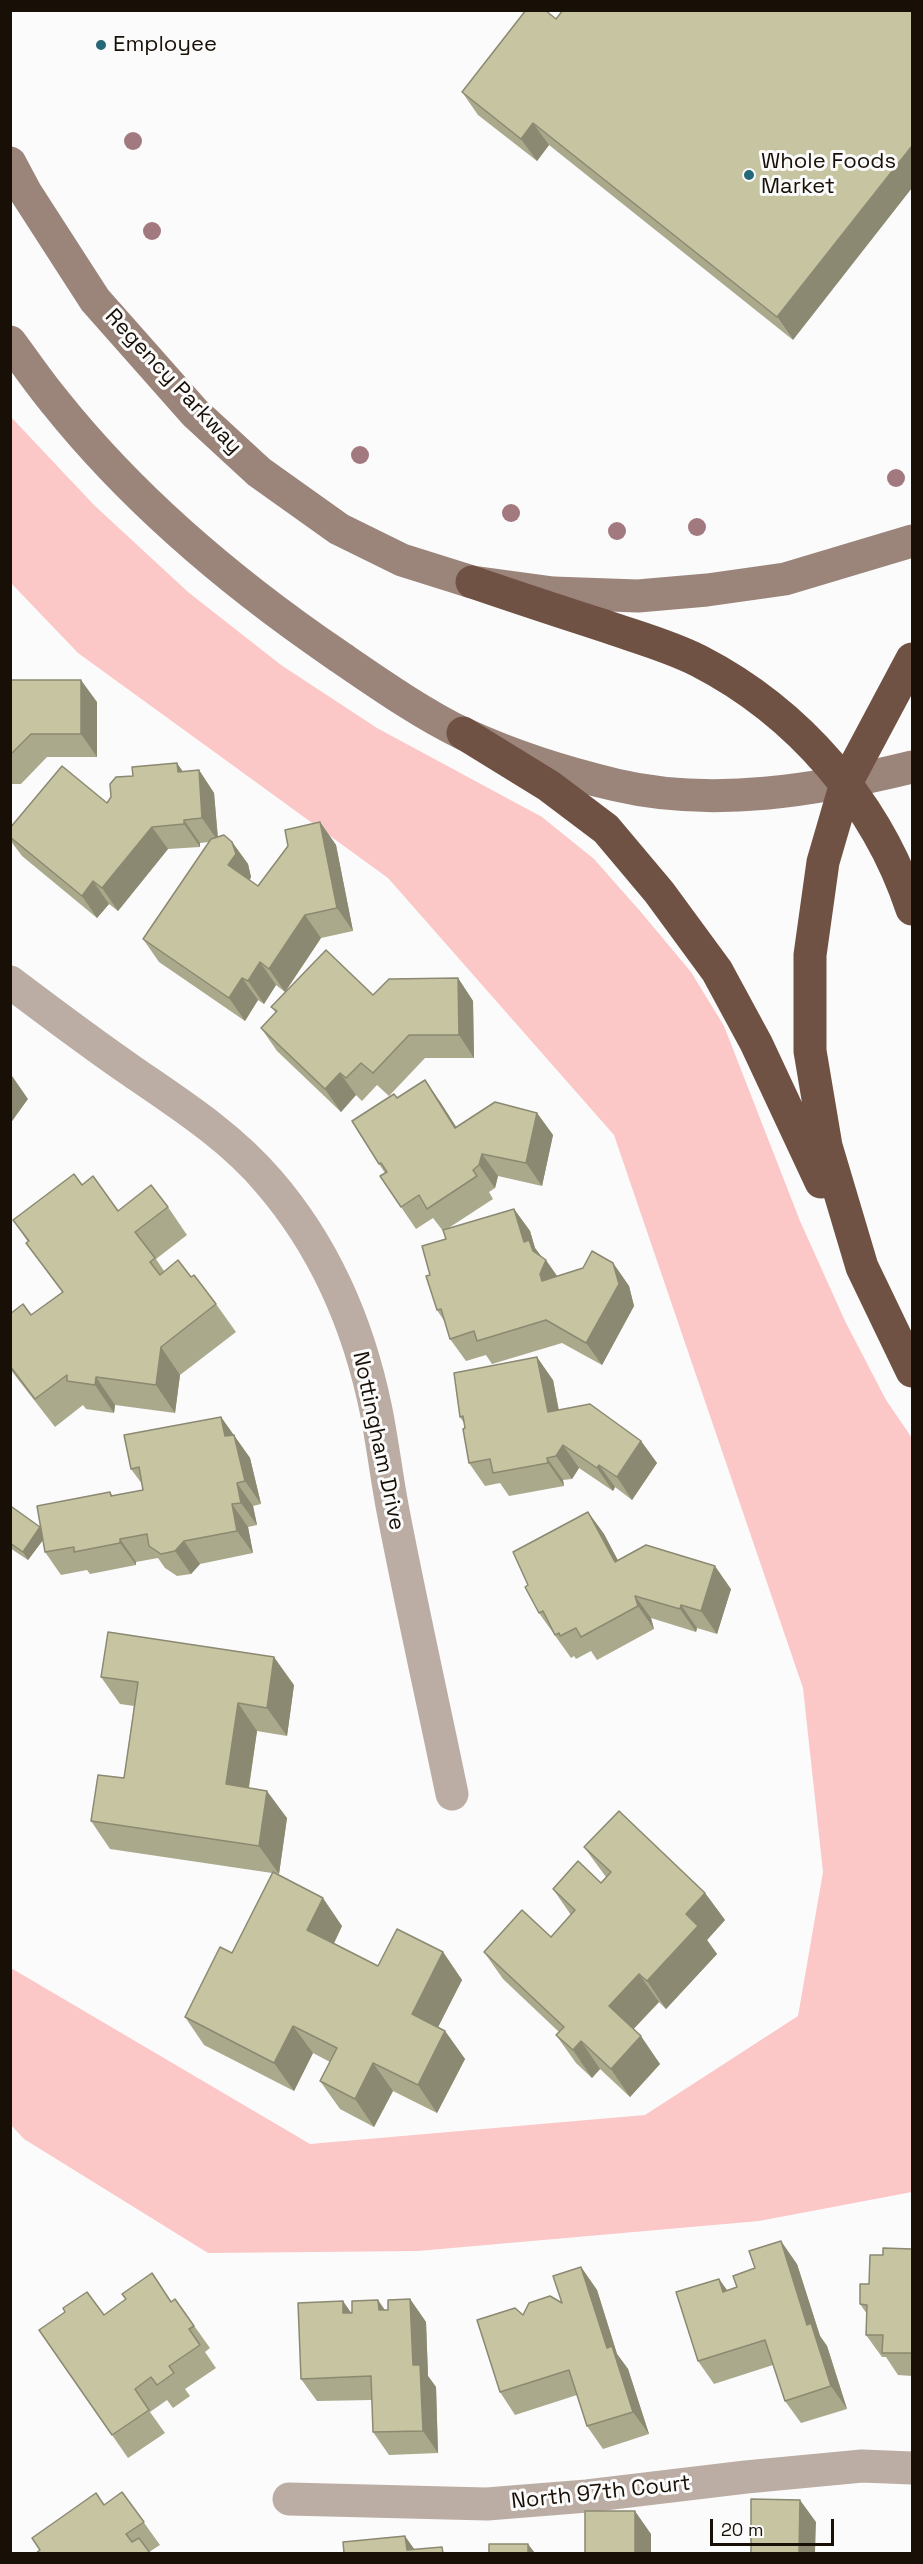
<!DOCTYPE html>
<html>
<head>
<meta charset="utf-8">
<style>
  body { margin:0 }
  #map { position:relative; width:923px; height:2564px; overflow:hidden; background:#fbfbfb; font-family:"Space Grotesk",sans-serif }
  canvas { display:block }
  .frame { position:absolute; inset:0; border:12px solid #181006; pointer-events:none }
  .scale { position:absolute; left:710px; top:2519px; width:124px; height:27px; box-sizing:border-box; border:3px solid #181006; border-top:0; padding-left:8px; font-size:18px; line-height:21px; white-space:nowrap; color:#181006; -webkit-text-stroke:4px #fbfbfb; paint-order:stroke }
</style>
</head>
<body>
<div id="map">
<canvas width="923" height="2564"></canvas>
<div class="frame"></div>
<div class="scale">20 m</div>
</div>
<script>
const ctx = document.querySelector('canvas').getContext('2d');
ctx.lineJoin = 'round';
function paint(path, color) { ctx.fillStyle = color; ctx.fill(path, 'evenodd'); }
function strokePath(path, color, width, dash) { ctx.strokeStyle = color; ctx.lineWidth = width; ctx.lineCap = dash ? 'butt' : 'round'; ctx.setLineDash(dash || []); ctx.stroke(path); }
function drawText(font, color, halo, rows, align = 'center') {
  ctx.font = font + ' "Space Grotesk",sans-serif'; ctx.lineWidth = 6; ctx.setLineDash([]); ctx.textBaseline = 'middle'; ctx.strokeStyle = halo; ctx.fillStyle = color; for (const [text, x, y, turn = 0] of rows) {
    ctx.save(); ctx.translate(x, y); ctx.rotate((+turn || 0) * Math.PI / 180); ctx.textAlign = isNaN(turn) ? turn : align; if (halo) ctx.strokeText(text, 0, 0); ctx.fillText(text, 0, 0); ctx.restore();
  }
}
paint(new Path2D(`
  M 10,416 L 94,505 L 188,592 L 281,665 L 377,728 L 542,817 L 594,859 L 640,911 L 691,972 L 724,1026 L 800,1221 L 845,1321 L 886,1400 L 912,1438 L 912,2192 L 759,2221 L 418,2251 L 208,2253 L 24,2139 L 11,2125 L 11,1968 L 310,2144 L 645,2115 L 798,2016 L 823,1872 L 803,1688 L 614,1135 L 388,878 L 78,653 L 11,583 Z`), '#fcc7c7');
strokePath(new Path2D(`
  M 10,982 C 51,1013 91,1043 133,1072 C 181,1105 231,1137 269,1182 C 325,1247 359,1327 376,1410 C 383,1445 387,1481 394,1516 C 412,1609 433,1702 452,1794
  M 289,2499 L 487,2504 L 587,2496 L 746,2477 L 862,2466 L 912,2468`), '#bbaca4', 33);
strokePath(new Path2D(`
  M 10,163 L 26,193 L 95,300 L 195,413 L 259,472 L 339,529 L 402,560 L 472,582 L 553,593 L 638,596 L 707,590 L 785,579 L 912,541
  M 10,342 C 25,362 39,383 55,402 C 134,501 233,584 337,655 C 375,681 422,714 464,734 C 512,756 565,773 616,785 C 713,808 818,790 912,767`), '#9b857b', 33);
strokePath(new Path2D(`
  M 472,582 C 516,597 561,612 605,626 C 636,637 670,646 699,661 C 798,712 877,803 912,909
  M 912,659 L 846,783 L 823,862 L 810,955 L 810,1051 L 826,1146 L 862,1267 L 912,1371
  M 463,733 L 549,786 L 606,829 L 659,892 L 717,971 L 756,1043 L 821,1182`), '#705244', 33);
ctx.fillStyle = '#a2797f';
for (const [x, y] of [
  [133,141],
  [152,231],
  [360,455],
  [896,478],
  [511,513],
  [697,527],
  [617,531]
]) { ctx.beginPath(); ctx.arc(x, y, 9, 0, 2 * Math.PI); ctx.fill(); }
paint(new Path2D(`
  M 563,10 L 793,340 L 549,145 L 537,161 L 478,115 L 462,92 L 556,19 Z
  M 10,680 L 97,702 L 97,757 L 47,757 L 21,784 L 10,784 Z
  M 199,770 L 214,793 L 218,837 L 232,842 L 248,864 L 251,877 L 250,880 L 258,886 L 320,822 L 336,845 L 353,931 L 321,938 L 285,992 L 276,985 L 264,1004 L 258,1000 L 245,1021 L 159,962 L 143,939 L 209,842 L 200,843 L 200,847 L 168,849 L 118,911 L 109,904 L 97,918 L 22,856 L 10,840 L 10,828 L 107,803 L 183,772 Z
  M 458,978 L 473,1001 L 474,1058 L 425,1058 L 389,1096 L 377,1085 L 362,1101 L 356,1095 L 341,1112 L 277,1051 L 261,1028 L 276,1013 L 271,1007 L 373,995 Z
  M 425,1080 L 456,1127 L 537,1113 L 553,1135 L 542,1186 L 498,1176 L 495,1188 L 489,1192 L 493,1199 L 447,1229 L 514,1209 L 530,1231 L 535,1248 L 557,1276 L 613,1263 L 629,1286 L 634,1306 L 602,1365 L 562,1343 L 492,1364 L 486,1355 L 466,1361 L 450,1339 L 445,1322 L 437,1310 L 430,1275 L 446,1239 L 444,1231 L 443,1231 L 433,1218 L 416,1229 L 401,1207 L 385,1173 L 379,1164 L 397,1098 Z
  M 82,1185 L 118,1211 L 168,1207 L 187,1235 L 156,1259 L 164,1271 L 191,1277 L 216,1304 L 236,1332 L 180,1375 L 175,1413 L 115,1405 L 114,1413 L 86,1409 L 83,1405 L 55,1427 L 10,1369 L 10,1314 L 31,1315 L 62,1292 L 26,1243 L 28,1242 L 13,1220 Z
  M 553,1380 L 559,1410 L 641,1441 L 657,1463 L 632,1500 L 615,1487 L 613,1491 L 579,1468 L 572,1479 L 563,1480 L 564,1486 L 509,1496 L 500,1483 L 485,1486 L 469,1463 L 465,1428 L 464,1423 L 460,1417 Z
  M 221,1417 L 250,1458 L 261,1504 L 253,1506 L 257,1525 L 248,1527 L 253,1553 L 200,1564 L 191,1574 L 177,1576 L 165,1568 L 158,1558 L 136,1562 L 136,1565 L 90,1574 L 87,1570 L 61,1575 L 45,1552 L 43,1540 L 28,1560 L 10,1548 L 10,1509 L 41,1528 L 110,1492 L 113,1496 L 143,1490 L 142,1484 L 131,1469 Z
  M 588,1512 L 604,1534 L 618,1561 L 731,1589 L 717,1634 L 697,1628 L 696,1632 L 651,1618 L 654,1629 L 597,1660 L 591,1651 L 576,1659 L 574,1656 L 571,1658 L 539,1613 L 528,1585 Z
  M 101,1677 L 294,1685 L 287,1736 L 257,1731 L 249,1788 L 287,1818 L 279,1874 L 275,1873 L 342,1926 L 334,1943 L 378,1966 L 443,1952 L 462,1980 L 438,2027 L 445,2031 L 465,2059 L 437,2113 L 393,2091 L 374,2127 L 340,2109 L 320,2081 L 330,2062 L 313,2053 L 294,2091 L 204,2045 L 185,2017 L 232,1953 L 272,1873 L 110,1849 L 91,1821 L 124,1778 L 134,1706 L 120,1704 Z
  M 584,1847 L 705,1893 L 725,1920 L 707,1940 L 717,1954 L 666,2009 L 659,2002 L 633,2029 L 660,2064 L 630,2097 L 600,2069 L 592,2078 L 576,2063 L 556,2035 L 559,2032 L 503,1979 L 484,1952 L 551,1937 L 571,1915 L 553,1889 L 601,1883 L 606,1877 Z
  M 912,2249 L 912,2376 L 898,2375 L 886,2357 L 882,2357 L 866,2335 L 867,2314 L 860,2304 L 883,2255 Z
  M 797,2264 L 820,2336 L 827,2346 L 847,2409 L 801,2423 L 785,2401 L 773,2365 L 714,2384 L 698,2361 L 719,2279 L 727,2291 Z
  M 581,2267 L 597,2290 L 617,2354 L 628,2369 L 649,2434 L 603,2449 L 587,2426 L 577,2395 L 515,2415 L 500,2392 L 523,2315 L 562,2303 Z
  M 175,2299 L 210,2348 L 205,2352 L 216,2368 L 185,2389 L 190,2396 L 173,2408 L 167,2400 L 150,2412 L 165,2433 L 128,2458 L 39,2330 L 104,2315 L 171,2302 Z
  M 410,2299 L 426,2322 L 428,2376 L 436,2387 L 438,2453 L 389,2455 L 373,2432 L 372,2400 L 317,2401 L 301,2379 L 351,2313 L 388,2310 Z
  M 122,2492 L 160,2545 L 149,2552 L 40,2550 Z`), '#aba98b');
paint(new Path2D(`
  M 533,123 L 549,145 L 537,161 L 521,139 Z
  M 912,146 L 912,188 L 793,340 L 777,317 Z
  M 81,680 L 97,702 L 97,757 L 81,734 Z
  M 177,763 L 193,786 L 178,772 Z
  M 199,770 L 214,793 L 218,841 L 202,818 Z
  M 184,820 L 200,843 L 200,847 L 184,824 Z
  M 320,822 L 336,845 L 353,931 L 337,908 Z
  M 152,827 L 168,849 L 118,911 L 102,888 Z
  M 232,842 L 248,864 L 251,877 L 244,888 L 228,865 Z
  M 93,881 L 109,904 L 97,918 L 82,896 Z
  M 305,915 L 321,938 L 285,992 L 269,969 Z
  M 260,962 L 276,985 L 264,1004 L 248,981 Z
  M 242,978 L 258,1000 L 245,1021 L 229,998 Z
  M 458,978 L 473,1001 L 474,1058 L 459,1035 Z
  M 10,1073 L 28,1099 L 10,1124 Z
  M 340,1073 L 356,1095 L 341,1112 L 325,1089 Z
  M 425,1080 L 441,1103 L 471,1150 L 455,1128 Z
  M 537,1113 L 553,1135 L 542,1186 L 526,1163 Z
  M 482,1154 L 498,1176 L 495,1188 L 479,1165 Z
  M 514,1209 L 530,1231 L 535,1248 L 545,1262 L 546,1260 L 562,1283 L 542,1281 L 524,1242 Z
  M 613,1263 L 629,1286 L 634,1306 L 602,1365 L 586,1343 Z
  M 161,1347 L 180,1375 L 175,1413 L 156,1385 Z
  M 537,1357 L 553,1380 L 563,1435 L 548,1412 Z
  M 96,1377 L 115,1405 L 114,1413 L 95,1385 Z
  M 221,1417 L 250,1458 L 261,1504 L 245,1481 L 225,1436 Z
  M 641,1441 L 657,1463 L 632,1500 L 617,1477 Z
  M 563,1445 L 579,1468 L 572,1479 L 556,1456 Z
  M 547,1458 L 563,1480 L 564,1486 L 548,1463 Z
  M 599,1465 L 615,1487 L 613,1491 L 597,1468 Z
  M 237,1483 L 253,1506 L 257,1525 L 241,1503 Z
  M 232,1504 L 248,1527 L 253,1553 L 237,1531 Z
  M 588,1512 L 604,1534 L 631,1585 L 615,1562 Z
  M 40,1527 L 46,1536 L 28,1560 L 23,1552 Z
  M 120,1539 L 136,1562 L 136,1565 L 120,1543 Z
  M 184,1541 L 200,1564 L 191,1574 L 175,1551 Z
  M 715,1566 L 731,1589 L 717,1634 L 701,1611 Z
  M 635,1596 L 651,1618 L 654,1629 L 638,1606 Z
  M 681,1605 L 697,1628 L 696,1632 L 680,1609 Z
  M 274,1657 L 294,1685 L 287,1736 L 267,1708 Z
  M 238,1703 L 257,1731 L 245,1812 L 226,1784 Z
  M 267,1791 L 287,1818 L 279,1874 L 259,1846 Z
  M 705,1893 L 725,1920 L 707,1940 L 717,1954 L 666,2009 L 647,1981 L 686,1914 Z
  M 323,1898 L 342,1926 L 327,1958 L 307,1930 Z
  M 443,1952 L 462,1980 L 431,2041 L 412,2014 Z
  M 639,1974 L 659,2002 L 629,2034 L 609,2006 Z
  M 293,2026 L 313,2053 L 294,2091 L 274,2063 Z
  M 445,2031 L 465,2059 L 437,2113 L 418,2085 Z
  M 641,2036 L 660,2064 L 630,2097 L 611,2069 Z
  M 581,2041 L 600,2069 L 592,2078 L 573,2050 Z
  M 373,2063 L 393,2091 L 374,2127 L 355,2099 Z
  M 781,2241 L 797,2264 L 820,2336 L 827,2346 L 847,2409 L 831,2386 L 807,2325 Z
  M 581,2267 L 597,2290 L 617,2354 L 628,2369 L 649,2434 L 633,2412 L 607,2348 Z
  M 719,2279 L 735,2301 L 723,2292 Z
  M 410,2299 L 426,2322 L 428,2376 L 436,2387 L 438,2453 L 423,2431 L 413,2365 Z
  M 378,2300 L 394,2323 L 379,2310 Z
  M 343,2301 L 359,2324 L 343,2313 Z
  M 800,2500 L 816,2522 L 815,2553 L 799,2553 Z
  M 635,2511 L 651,2534 L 651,2553 L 635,2553 Z
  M 405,2536 L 417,2553 L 407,2550 Z
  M 528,2544 L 535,2553 L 528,2553 Z`), '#8b8971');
const building = new Path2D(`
  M 526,10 L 545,10 L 556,19 L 563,10 L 912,10 L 912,146 L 777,317 L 533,123 L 521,139 L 462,92 Z
  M 10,680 L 81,680 L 81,734 L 31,734 L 10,755 Z
  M 177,763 L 178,772 L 199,770 L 202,818 L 184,820 L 184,824 L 152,827 L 102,888 L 93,881 L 82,896 L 10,837 L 10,828 L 62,766 L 107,803 L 111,797 L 110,784 L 116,777 L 133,776 L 132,767 Z
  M 320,822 L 337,908 L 305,915 L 269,969 L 260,962 L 248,981 L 242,978 L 229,998 L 143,939 L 211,839 L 224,835 L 232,842 L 236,854 L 228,865 L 258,886 L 288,846 L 285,830 Z
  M 326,950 L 373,995 L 389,979 L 458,978 L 459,1035 L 409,1035 L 373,1073 L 361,1063 L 346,1078 L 340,1073 L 325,1089 L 261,1028 L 277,1011 L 271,1007 Z
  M 425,1080 L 455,1128 L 495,1102 L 537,1113 L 526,1163 L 482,1154 L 479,1165 L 473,1170 L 477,1176 L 427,1209 L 419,1195 L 401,1207 L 380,1176 L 387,1172 L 381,1163 L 379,1164 L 352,1121 L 394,1094 L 397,1098 Z
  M 74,1174 L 82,1185 L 93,1176 L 118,1211 L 151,1185 L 168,1207 L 135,1232 L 155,1258 L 150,1262 L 160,1275 L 178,1260 L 191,1277 L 194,1275 L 216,1304 L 161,1347 L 156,1385 L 96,1377 L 95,1385 L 67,1381 L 67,1375 L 35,1399 L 10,1366 L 10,1314 L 23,1304 L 31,1315 L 63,1292 L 26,1243 L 29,1241 L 13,1220 Z
  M 514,1209 L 524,1242 L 529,1240 L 533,1251 L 546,1260 L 540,1274 L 542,1281 L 583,1268 L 592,1251 L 613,1263 L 619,1284 L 586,1343 L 546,1320 L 477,1341 L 474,1331 L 450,1339 L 441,1309 L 437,1310 L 426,1276 L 430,1275 L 422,1246 L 446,1239 L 443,1230 Z
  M 537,1357 L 548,1412 L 590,1404 L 641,1441 L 617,1477 L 599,1465 L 597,1468 L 563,1445 L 556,1456 L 547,1458 L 548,1463 L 493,1473 L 490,1459 L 469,1463 L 463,1429 L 465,1428 L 463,1416 L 460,1417 L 454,1373 Z
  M 221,1417 L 225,1436 L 234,1435 L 245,1481 L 237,1483 L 241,1503 L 232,1504 L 237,1531 L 184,1541 L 175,1551 L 161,1554 L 149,1546 L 147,1534 L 120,1539 L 120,1543 L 74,1552 L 74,1547 L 45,1552 L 37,1506 L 110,1492 L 111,1496 L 143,1490 L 139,1467 L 131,1469 L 124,1435 Z
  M 12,1507 L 40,1527 L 23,1552 L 10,1543 L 10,1509 Z
  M 588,1512 L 615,1562 L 646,1545 L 715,1566 L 701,1611 L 681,1605 L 680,1609 L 635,1596 L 638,1606 L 581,1637 L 576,1628 L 560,1636 L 559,1633 L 555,1635 L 543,1611 L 539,1613 L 525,1587 L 528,1585 L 513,1552 Z
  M 108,1632 L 274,1657 L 267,1708 L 238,1703 L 226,1784 L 267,1791 L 259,1846 L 91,1821 L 98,1775 L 124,1778 L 138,1682 L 101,1677 Z
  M 619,1811 L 705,1893 L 686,1914 L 698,1926 L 647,1981 L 639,1974 L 609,2006 L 641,2036 L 611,2069 L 581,2041 L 573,2050 L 556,2035 L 564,2027 L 484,1952 L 522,1910 L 551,1937 L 575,1910 L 553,1889 L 578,1861 L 601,1883 L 611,1872 L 584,1847 Z
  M 273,1872 L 323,1898 L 307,1930 L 378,1966 L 397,1929 L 443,1952 L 412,2014 L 445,2031 L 418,2085 L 373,2063 L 355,2099 L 320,2081 L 337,2048 L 293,2026 L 274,2063 L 185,2017 L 220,1947 L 232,1953 Z
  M 781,2241 L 807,2325 L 811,2323 L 831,2386 L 785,2401 L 765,2340 L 698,2361 L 676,2292 L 719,2279 L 723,2292 L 737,2287 L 733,2276 L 755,2268 L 749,2251 Z
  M 883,2248 L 912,2249 L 912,2353 L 882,2353 L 883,2335 L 866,2335 L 867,2305 L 860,2304 L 860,2284 L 869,2284 L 870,2255 L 883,2255 Z
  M 581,2267 L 607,2348 L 612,2346 L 633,2412 L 587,2426 L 569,2370 L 500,2392 L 477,2320 L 515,2308 L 523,2315 L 529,2303 L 550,2296 L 562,2303 L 553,2276 Z
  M 152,2273 L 171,2302 L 175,2299 L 194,2326 L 189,2329 L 200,2345 L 169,2366 L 174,2373 L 157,2385 L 151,2377 L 135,2389 L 149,2410 L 112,2435 L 39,2330 L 65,2312 L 63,2308 L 87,2292 L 104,2315 L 126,2299 L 122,2294 Z
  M 410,2299 L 413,2365 L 420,2365 L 423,2431 L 373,2432 L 371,2376 L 301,2379 L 298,2303 L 343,2301 L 343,2313 L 352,2313 L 352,2301 L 378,2300 L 379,2310 L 388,2310 L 388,2300 Z
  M 122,2492 L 144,2522 L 126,2534 L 132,2542 L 139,2538 L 150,2553 L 36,2553 L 40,2550 L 32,2538 L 96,2493 L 104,2505 Z
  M 751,2499 L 800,2500 L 799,2553 L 751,2553 Z
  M 585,2511 L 635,2511 L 635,2553 L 585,2553 Z
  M 405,2536 L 407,2550 L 442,2547 L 443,2553 L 344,2553 L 343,2542 Z
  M 489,2544 L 528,2544 L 528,2553 L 489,2553 Z`);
paint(building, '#c7c4a2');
strokePath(building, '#8b8971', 1.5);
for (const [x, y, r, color] of [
  [101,45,6,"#246879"],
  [749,175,6,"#246879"]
]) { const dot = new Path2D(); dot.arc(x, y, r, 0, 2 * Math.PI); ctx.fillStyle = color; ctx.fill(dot); strokePath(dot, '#fbfbfb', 2); }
drawText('22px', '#181006', '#fbfbfb', [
  ["Employee",113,45],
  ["Whole Foods",761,162],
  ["Market",761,187]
], 'left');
drawText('22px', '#181006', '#fbfbfb', [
  ["Regency Parkway",173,382,47],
  ["Nottingham Drive",378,1441,78],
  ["North 97th Court",601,2493,-6]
]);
</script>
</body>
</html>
